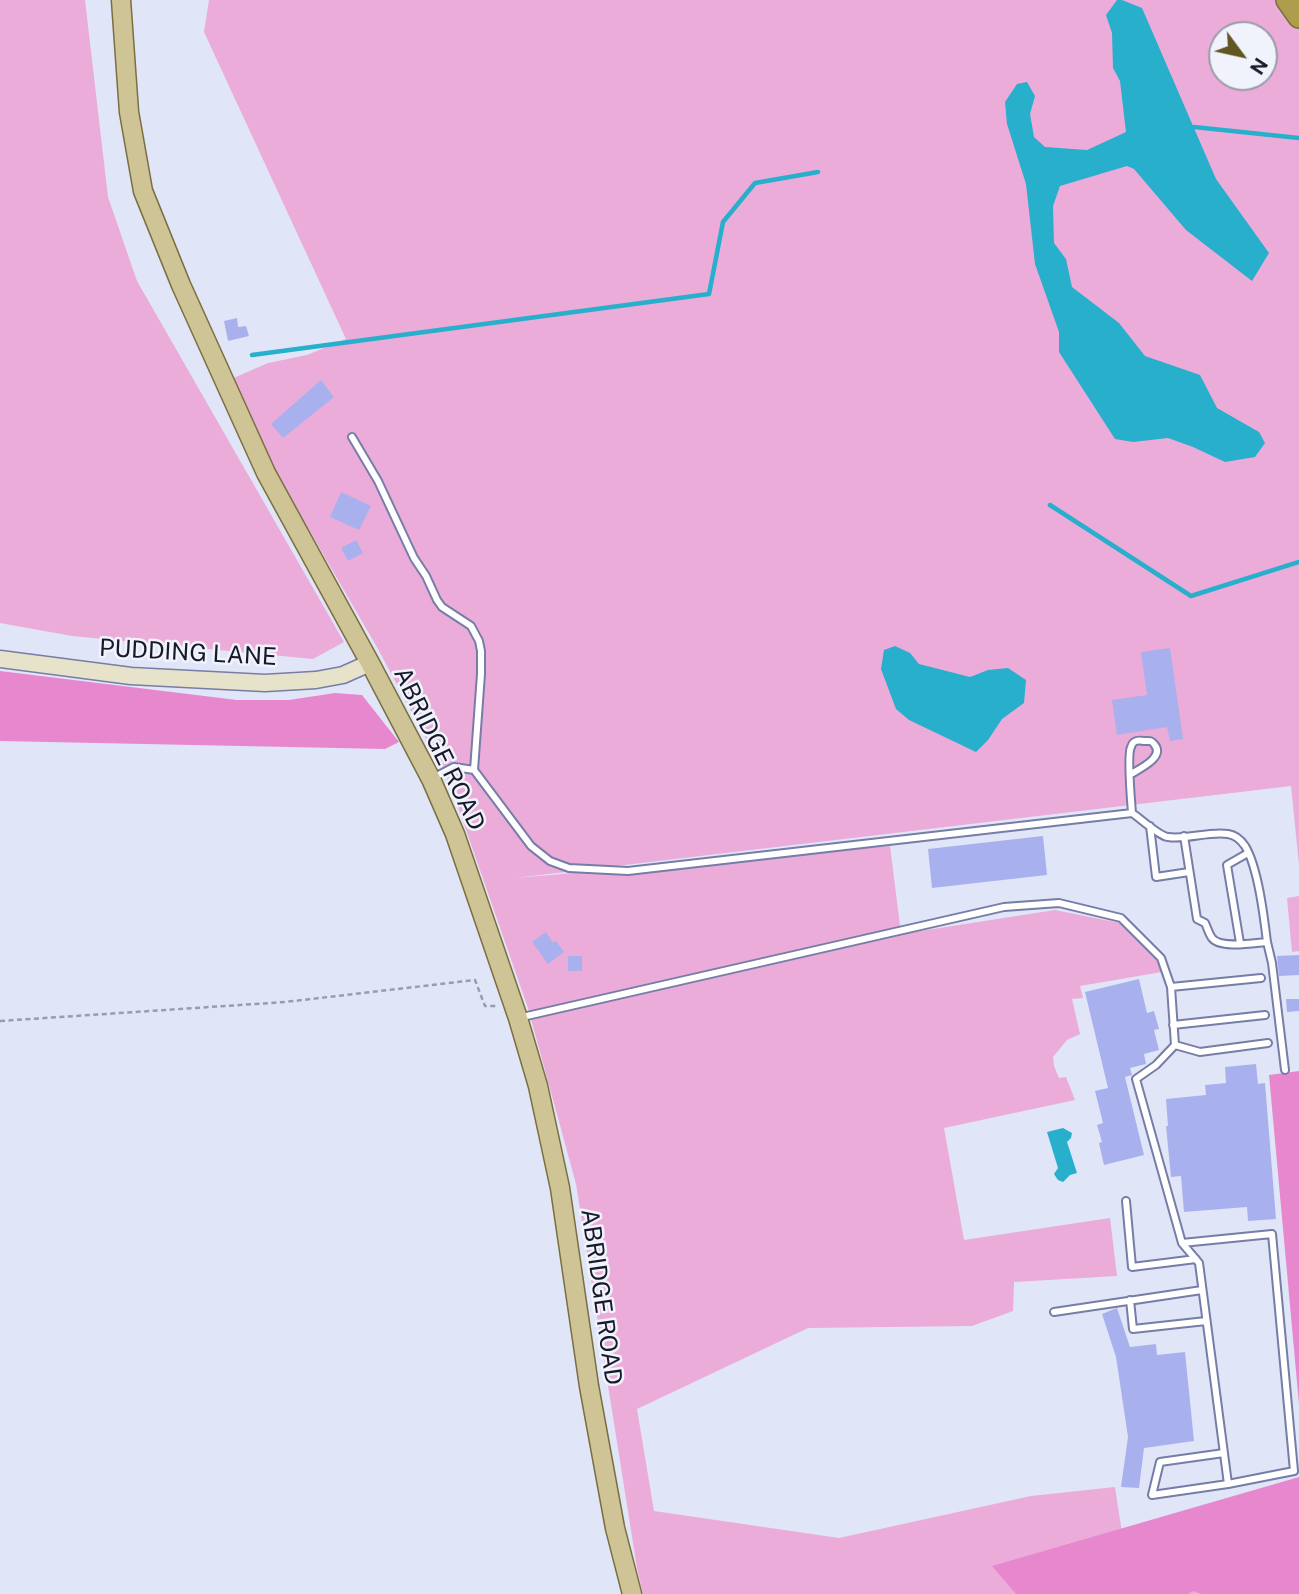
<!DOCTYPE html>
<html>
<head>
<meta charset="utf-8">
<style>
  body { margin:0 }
  #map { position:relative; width:1299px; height:1594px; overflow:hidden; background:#e1e5f8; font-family:"Public Sans",sans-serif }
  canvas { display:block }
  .north { position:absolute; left:1208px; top:21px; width:70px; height:70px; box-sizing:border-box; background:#f1f3fc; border:2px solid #9a9ca8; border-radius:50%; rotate:123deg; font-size:19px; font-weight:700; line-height:28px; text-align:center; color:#171929 }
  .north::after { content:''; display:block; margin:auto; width:24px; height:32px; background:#615522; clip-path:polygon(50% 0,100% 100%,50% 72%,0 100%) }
</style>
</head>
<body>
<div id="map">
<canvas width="1299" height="1594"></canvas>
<div class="north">N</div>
</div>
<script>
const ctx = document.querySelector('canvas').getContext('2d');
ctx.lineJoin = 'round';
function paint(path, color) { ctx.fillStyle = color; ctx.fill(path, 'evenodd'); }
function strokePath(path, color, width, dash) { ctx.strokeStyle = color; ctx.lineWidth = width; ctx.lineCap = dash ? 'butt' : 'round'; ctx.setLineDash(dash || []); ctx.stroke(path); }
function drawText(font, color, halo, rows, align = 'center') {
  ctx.font = font + ' "Public Sans",sans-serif'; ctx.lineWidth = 5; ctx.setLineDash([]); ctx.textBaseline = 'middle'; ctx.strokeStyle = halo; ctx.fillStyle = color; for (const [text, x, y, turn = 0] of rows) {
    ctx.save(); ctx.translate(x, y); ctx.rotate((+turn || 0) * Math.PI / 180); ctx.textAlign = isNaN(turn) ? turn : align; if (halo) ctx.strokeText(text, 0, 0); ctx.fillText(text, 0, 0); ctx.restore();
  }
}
paint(new Path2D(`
  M 0,0 L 85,0 L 108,197 L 137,281 L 344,642 L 313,659 L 72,636 L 0,623 Z
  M 209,0 L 1299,0 L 1299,865 L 1291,786 L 515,878 L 890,846 L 901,934 L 1055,910 L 1120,923 L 1156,959 L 1162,972 L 1080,986 L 1083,998 L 1072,999 L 1080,1034 L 1067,1040 L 1053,1057 L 1054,1066 L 1059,1078 L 1066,1077 L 1075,1100 L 944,1128 L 964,1240 L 1110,1218 L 1117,1276 L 1014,1282 L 1013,1311 L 972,1326 L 808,1328 L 637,1409 L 654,1511 L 839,1538 L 1031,1496 L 1115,1487 L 1122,1533 L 1299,1594 L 643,1594 L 637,1568 L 576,1184 L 528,1008 L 450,784 L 378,649 L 275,471 L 229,380 L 268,363 L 307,355 L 346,339 L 204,32 ZM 1222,35 L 1264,35 L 1264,77 L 1222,77 Z
  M 1299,896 L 1299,951 L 1292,952 L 1287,898 Z`), '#ebacd9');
paint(new Path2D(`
  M 0,671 L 237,700 L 289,700 L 335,693 L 362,695 L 399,742 L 385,749 L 0,741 Z
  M 1299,1071 L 1299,1404 L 1269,1075 Z
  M 1299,1477 L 1299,1594 L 1202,1594 L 1193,1591 L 1188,1594 L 1016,1594 L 992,1566 Z`), '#e788cf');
paint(new Path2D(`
  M 1117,0 L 1122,0 L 1142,8 L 1216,179 L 1269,253 L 1252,281 L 1186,230 L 1134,169 L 1127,166 L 1060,186 L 1053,206 L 1054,243 L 1066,259 L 1072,287 L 1119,323 L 1145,356 L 1200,375 L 1217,408 L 1259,432 L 1265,443 L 1255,457 L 1225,462 L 1193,447 L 1168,438 L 1133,442 L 1115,439 L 1059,352 L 1059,332 L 1035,264 L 1026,184 L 1007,124 L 1005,102 L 1017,84 L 1027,82 L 1035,96 L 1030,114 L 1034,137 L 1045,147 L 1087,150 L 1126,132 L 1120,81 L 1113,68 L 1112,33 L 1106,15 Z
  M 895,646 L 910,653 L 919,664 L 970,677 L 988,670 L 1008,668 L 1026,680 L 1024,703 L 1002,719 L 988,740 L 976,752 L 909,720 L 896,709 L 881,669 L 884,650 Z
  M 1063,1128 L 1072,1133 L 1071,1138 L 1067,1142 L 1077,1173 L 1070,1175 L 1063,1182 L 1058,1180 L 1054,1174 L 1058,1168 L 1047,1132 Z`), '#27afcc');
strokePath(new Path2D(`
  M 1194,127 L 1299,138
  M 252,355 L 709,294 L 723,222 L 755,183 L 818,172
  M 1050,505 L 1191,596 L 1299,562`), '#27afcc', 4.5);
paint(new Path2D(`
  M 237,318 L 238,327 L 246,326 L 249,336 L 228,341 L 224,321 Z
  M 321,380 L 334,397 L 283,438 L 271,424 Z
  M 341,492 L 371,506 L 359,530 L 330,517 Z
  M 356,540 L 363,553 L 348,561 L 341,548 Z
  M 1170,648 L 1183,739 L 1170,741 L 1167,727 L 1117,735 L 1112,700 L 1147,695 L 1141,652 Z
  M 1043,836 L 1047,875 L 932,888 L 928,849 Z
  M 546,932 L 553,943 L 556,941 L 564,952 L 548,964 L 532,942 Z
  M 1299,955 L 1299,975 L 1279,976 L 1277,956 Z
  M 568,956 L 582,956 L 582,971 L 568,971 Z
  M 1139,979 L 1147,1013 L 1154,1011 L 1159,1029 L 1154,1030 L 1159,1050 L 1144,1054 L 1146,1064 L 1130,1068 L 1132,1075 L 1125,1077 L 1144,1155 L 1104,1165 L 1099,1143 L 1102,1142 L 1097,1125 L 1103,1123 L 1095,1091 L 1108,1088 L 1085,992 Z
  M 1286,999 L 1299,999 L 1299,1011 L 1287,1012 Z
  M 1256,1064 L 1258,1084 L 1265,1083 L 1276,1219 L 1248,1221 L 1247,1207 L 1184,1212 L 1181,1176 L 1171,1177 L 1166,1126 L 1168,1126 L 1166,1099 L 1206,1095 L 1205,1085 L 1226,1083 L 1225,1067 Z
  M 1117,1308 L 1130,1347 L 1156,1344 L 1157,1355 L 1185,1352 L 1194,1441 L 1144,1448 L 1139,1488 L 1121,1487 L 1128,1437 L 1116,1357 L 1102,1314 Z`), '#a8b1ee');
const lane = new Path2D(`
  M 352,437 L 378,481 L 414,558 L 426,576 L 437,600 L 442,607 L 471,626 L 479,641 L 481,651 L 481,674 L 474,770 L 531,846 L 550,861 L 569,868 L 628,871 L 1132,813 C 1140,818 1159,836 1168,837 C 1186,840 1209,831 1228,834 C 1235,835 1241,840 1245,846 C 1258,867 1264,917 1267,942 C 1254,943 1220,949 1212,938 C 1209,934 1207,927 1205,923 L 1197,919 L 1184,836
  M 1131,774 C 1139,769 1166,757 1154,744 C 1151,740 1149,741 1144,741 C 1138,740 1133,740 1131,747 C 1127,755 1131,800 1132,813
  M 433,778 L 454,767 L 474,770
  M 1150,826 L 1156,877 L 1189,872
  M 1267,942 L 1272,963 L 1285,1070
  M 1240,943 L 1227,865 L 1248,853
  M 1171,987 L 1261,978
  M 518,1018 L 1004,907 L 1059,903 L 1121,918 L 1161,958 L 1171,987 L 1175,1045 L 1156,1065 L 1136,1079 L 1182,1243 L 1199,1263 L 1228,1484
  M 1173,1025 L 1265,1015
  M 1175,1045 L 1200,1052 L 1268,1043
  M 1126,1201 L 1132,1267 L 1196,1259
  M 1182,1243 L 1272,1234 L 1294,1471 L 1228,1484 L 1152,1495 L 1160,1462 L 1224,1453
  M 1130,1300 L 1133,1329 L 1206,1321
  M 1054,1312 L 1202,1290`);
const secondary = new Path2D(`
  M 0,659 L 131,676 L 265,683 L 316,680 L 343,675 L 370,663`);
const primary = new Path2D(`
  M 121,0 L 129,112 L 143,191 L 181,285 L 266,473 L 370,663 L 431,779 L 455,834 L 518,1018 L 538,1086 L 560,1188 L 589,1386 L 615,1528 L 632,1594`);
const highway = new Path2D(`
  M 1287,0 L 1299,17`);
strokePath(lane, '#767da6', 10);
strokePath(secondary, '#767da6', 19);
strokePath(primary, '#7a6f41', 21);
strokePath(highway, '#7a6f41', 24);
strokePath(new Path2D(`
  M 0,1021 L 285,1002 L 475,980 L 485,1006 L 498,1006`), '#999cae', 2.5, [5, 3.5]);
strokePath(lane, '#fff', 6);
strokePath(secondary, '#e7e2ca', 16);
strokePath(primary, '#cfc495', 18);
strokePath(highway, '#af9d4e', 21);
drawText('24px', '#171929', '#f1f3fc', [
  ["PUDDING LANE",188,653,3],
  ["ABRIDGE ROAD",439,749,64],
  ["ABRIDGE ROAD",601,1297,82]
]);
</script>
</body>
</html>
